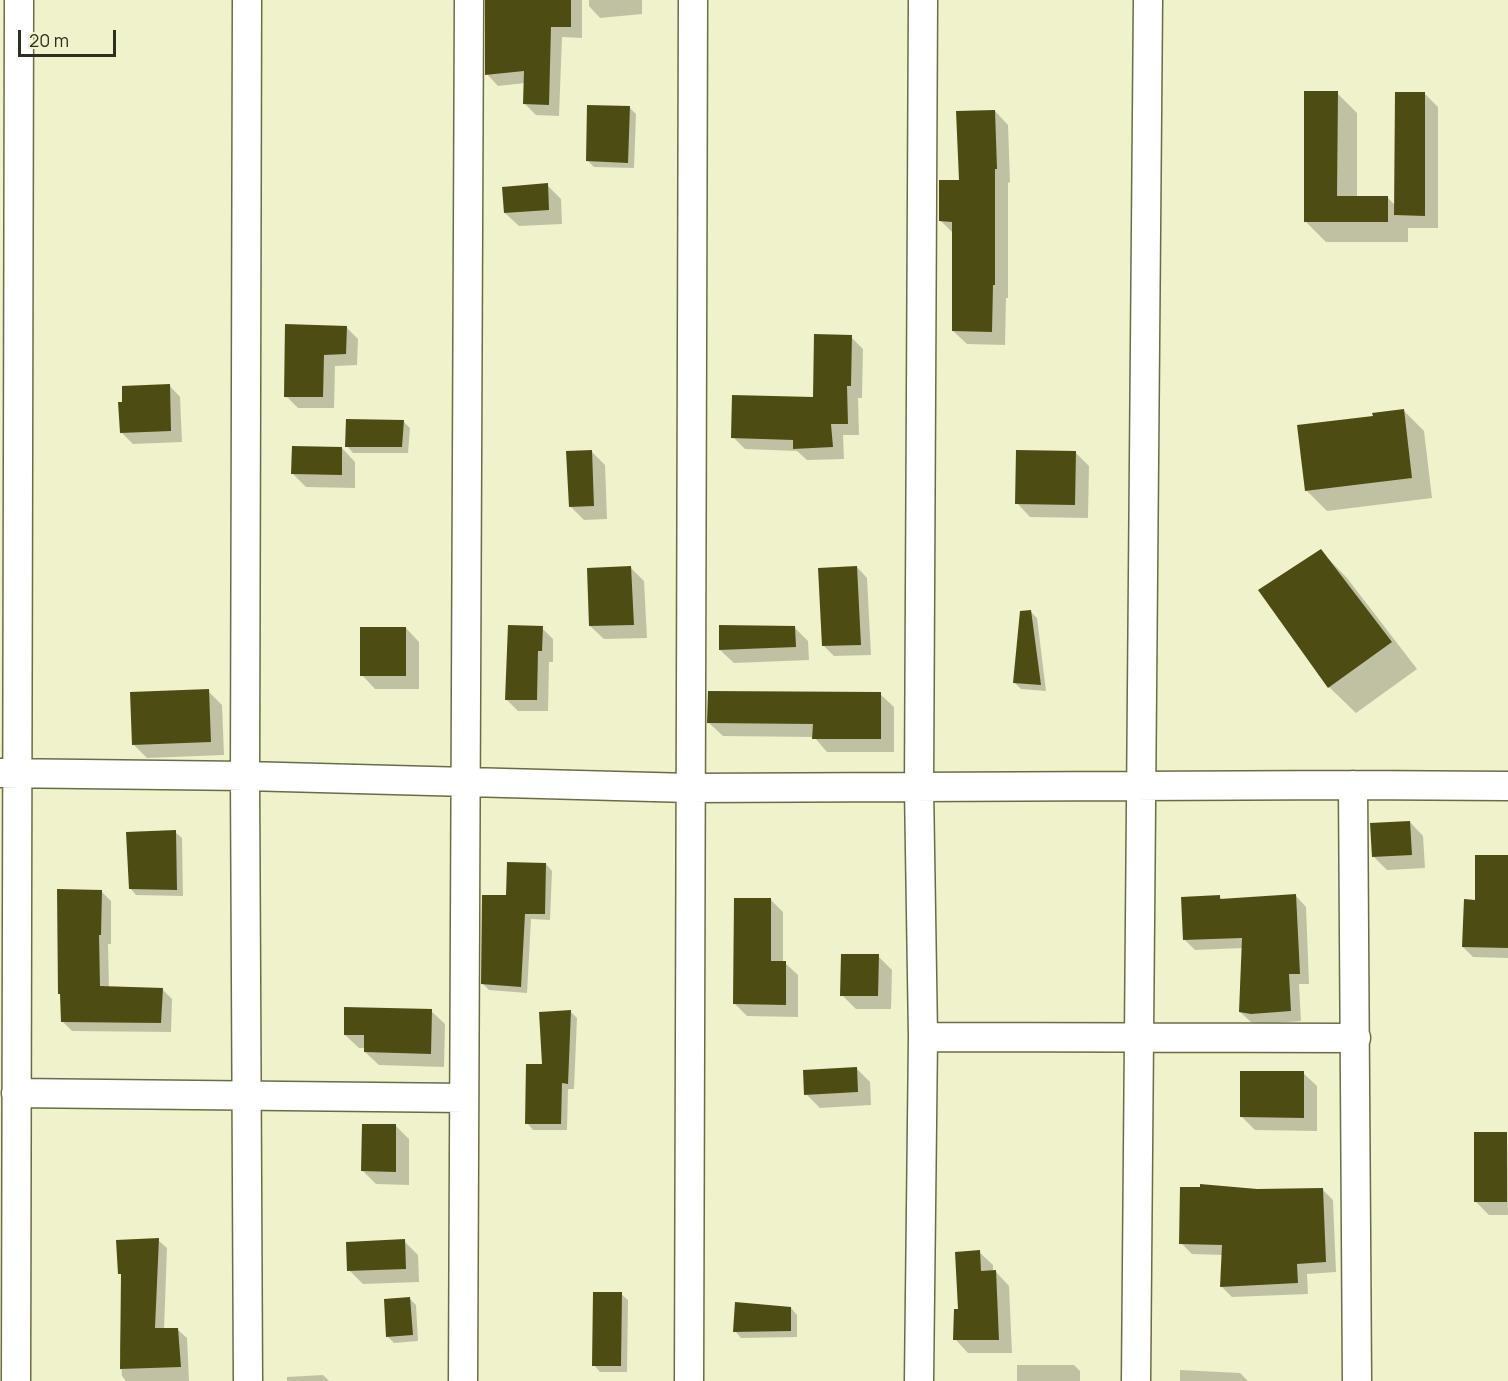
<!DOCTYPE html>
<html>
<head>
<meta charset="utf-8">
<style>
  body { margin:0 }
  #map { position:relative; width:1508px; height:1381px; overflow:hidden; background:#f0f2cc; font-family:Manrope,sans-serif }
  canvas { display:block }
  .scale { position:absolute; left:18px; top:30px; width:98px; height:27px; box-sizing:border-box; border:3px solid #2e2f20; border-top:0; padding-left:8px; font-size:18px; line-height:21px; white-space:nowrap; color:#2e2f20; -webkit-text-stroke:4px #f0f2cc; paint-order:stroke }
</style>
</head>
<body>
<div id="map">
<canvas width="1508" height="1381"></canvas>
<div class="scale">20 m</div>
</div>
<script>
const ctx = document.querySelector('canvas').getContext('2d');
ctx.lineJoin = 'round';
function paint(path, color) { ctx.fillStyle = color; ctx.fill(path, 'evenodd'); }
function strokePath(path, color, width, dash) { ctx.strokeStyle = color; ctx.lineWidth = width; ctx.lineCap = dash ? 'butt' : 'round'; ctx.setLineDash(dash || []); ctx.stroke(path); }
paint(new Path2D(`
  M 487,0 L 582,0 L 582,38 L 562,37 L 559,116 L 536,115 L 525,104 L 525,83 L 498,86 L 487,74 Z
  M 589,0 L 642,0 L 642,14 L 600,18 L 589,6 Z
  M 1337,93 L 1357,113 L 1357,197 L 1388,198 L 1396,206 L 1425,94 L 1438,107 L 1438,228 L 1408,228 L 1408,242 L 1326,242 L 1305,221 Z
  M 629,107 L 636,114 L 634,168 L 594,167 L 587,160 Z
  M 995,111 L 1008,125 L 1010,182 L 1008,183 L 1008,298 L 1006,298 L 1005,345 L 967,344 L 953,331 L 954,234 L 941,221 Z
  M 547,185 L 561,199 L 562,224 L 519,226 L 505,213 Z
  M 346,327 L 358,339 L 357,365 L 335,366 L 334,408 L 298,408 L 286,396 Z
  M 851,337 L 863,349 L 862,398 L 858,398 L 859,435 L 843,435 L 844,459 L 807,460 L 797,451 L 745,449 L 733,437 L 814,398 Z
  M 169,385 L 180,397 L 182,442 L 133,444 L 121,432 Z
  M 1403,410 L 1424,431 L 1432,498 L 1327,511 L 1307,491 L 1374,417 Z
  M 403,421 L 410,428 L 408,453 L 353,453 L 347,446 Z
  M 342,448 L 355,462 L 355,488 L 306,487 L 293,474 Z
  M 591,451 L 605,465 L 607,519 L 584,520 L 571,507 Z
  M 1075,452 L 1089,466 L 1088,518 L 1030,517 L 1017,503 Z
  M 1321,551 L 1347,578 L 1417,669 L 1356,713 L 1329,687 Z
  M 857,567 L 867,578 L 871,655 L 834,656 L 823,645 Z
  M 631,568 L 644,581 L 647,638 L 604,639 L 590,626 Z
  M 1031,612 L 1037,618 L 1046,691 L 1021,689 L 1015,683 Z
  M 406,628 L 419,642 L 419,689 L 375,689 L 362,675 Z
  M 542,628 L 553,639 L 553,662 L 549,662 L 548,711 L 518,711 L 506,699 Z
  M 795,628 L 808,641 L 809,660 L 734,663 L 720,650 Z
  M 208,691 L 222,705 L 224,755 L 147,758 L 133,744 Z
  M 880,694 L 894,707 L 894,752 L 827,752 L 814,737 L 723,736 L 709,723 Z
  M 1410,822 L 1423,836 L 1425,868 L 1387,870 L 1373,856 Z
  M 175,832 L 182,838 L 183,896 L 136,895 L 130,888 Z
  M 1508,856 L 1508,958 L 1473,957 L 1463,947 Z
  M 546,864 L 552,871 L 550,920 L 531,919 L 527,993 L 489,990 L 483,984 Z
  M 101,891 L 111,901 L 111,944 L 108,944 L 109,988 L 162,989 L 172,999 L 171,1032 L 72,1031 L 62,1021 L 62,995 Z
  M 1296,896 L 1306,907 L 1309,984 L 1299,984 L 1301,1021 L 1262,1024 L 1251,1022 L 1240,1012 L 1243,948 L 1195,950 L 1185,940 L 1220,897 L 1223,900 Z
  M 771,900 L 783,912 L 783,963 L 785,963 L 798,975 L 798,1017 L 747,1016 L 735,1004 Z
  M 878,956 L 892,970 L 891,1009 L 856,1009 L 842,995 Z
  M 431,1011 L 445,1024 L 444,1067 L 379,1065 L 365,1052 L 365,1048 L 359,1048 L 345,1035 Z
  M 571,1012 L 577,1018 L 574,1089 L 568,1089 L 567,1130 L 533,1130 L 527,1123 L 544,1066 Z
  M 857,1069 L 870,1082 L 871,1105 L 820,1108 L 806,1094 Z
  M 1303,1073 L 1317,1086 L 1317,1131 L 1255,1130 L 1242,1117 Z
  M 395,1125 L 409,1139 L 409,1185 L 376,1184 L 363,1171 Z
  M 1507,1133 L 1508,1215 L 1489,1215 L 1475,1201 Z
  M 1322,1189 L 1333,1200 L 1336,1272 L 1307,1274 L 1308,1294 L 1232,1297 L 1222,1287 L 1223,1255 L 1192,1254 L 1181,1243 L 1257,1191 Z
  M 158,1240 L 167,1248 L 164,1330 L 178,1330 L 187,1338 L 189,1381 L 126,1381 L 122,1376 L 120,1348 L 123,1276 L 119,1273 Z
  M 404,1241 L 418,1255 L 419,1282 L 363,1284 L 349,1270 Z
  M 979,1252 L 993,1265 L 993,1272 L 996,1272 L 1009,1286 L 1012,1353 L 968,1353 L 955,1339 L 960,1311 Z
  M 621,1294 L 628,1300 L 627,1372 L 600,1372 L 594,1365 Z
  M 410,1299 L 416,1305 L 418,1341 L 394,1343 L 387,1336 Z
  M 791,1308 L 797,1315 L 797,1337 L 741,1338 L 735,1331 Z
  M 1017,1365 L 1074,1365 L 1080,1371 L 1080,1381 L 1017,1381 Z
  M 1180,1370 L 1240,1373 L 1248,1381 L 1180,1381 Z
  M 323,1375 L 329,1381 L 287,1381 L 287,1377 Z`), '#0003');
paint(new Path2D(`
  M 485,0 L 571,0 L 571,27 L 551,27 L 549,105 L 523,104 L 524,71 L 485,75 Z
  M 1304,91 L 1338,91 L 1337,196 L 1388,196 L 1388,222 L 1304,222 Z
  M 1395,92 L 1425,92 L 1425,216 L 1394,215 Z
  M 587,105 L 630,106 L 628,163 L 586,161 Z
  M 995,110 L 997,169 L 995,169 L 995,285 L 993,285 L 992,332 L 952,331 L 952,222 L 939,221 L 939,180 L 959,180 L 956,111 Z
  M 548,183 L 549,210 L 504,213 L 502,187 Z
  M 285,324 L 347,326 L 346,354 L 324,355 L 323,397 L 284,397 Z
  M 814,334 L 852,335 L 851,386 L 847,386 L 848,424 L 831,424 L 833,447 L 793,449 L 793,440 L 731,438 L 732,395 L 813,397 Z
  M 170,384 L 171,431 L 120,433 L 118,402 L 122,402 L 122,386 Z
  M 1404,409 L 1412,478 L 1305,491 L 1297,425 L 1373,416 L 1372,413 Z
  M 346,419 L 404,420 L 402,447 L 345,447 Z
  M 292,446 L 342,447 L 342,475 L 291,474 Z
  M 592,450 L 594,506 L 569,507 L 566,451 Z
  M 1016,450 L 1076,451 L 1075,505 L 1015,504 Z
  M 1321,549 L 1392,642 L 1328,688 L 1258,590 Z
  M 631,566 L 634,625 L 589,626 L 587,568 Z
  M 857,566 L 861,645 L 822,646 L 818,568 Z
  M 1031,610 L 1041,685 L 1013,683 L 1020,611 Z
  M 508,625 L 543,626 L 542,651 L 538,651 L 537,700 L 505,700 Z
  M 719,625 L 795,626 L 796,647 L 719,650 Z
  M 360,627 L 406,627 L 406,676 L 360,676 Z
  M 209,689 L 211,742 L 132,745 L 130,692 Z
  M 708,691 L 881,692 L 881,739 L 812,739 L 813,724 L 707,723 Z
  M 1410,821 L 1412,855 L 1372,857 L 1370,823 Z
  M 176,830 L 177,890 L 129,889 L 126,832 Z
  M 1475,855 L 1508,855 L 1508,948 L 1462,947 L 1464,899 L 1475,900 Z
  M 507,862 L 546,863 L 545,914 L 525,914 L 521,987 L 481,984 L 482,895 L 506,895 Z
  M 57,889 L 102,890 L 101,935 L 99,935 L 100,986 L 163,988 L 161,1023 L 61,1022 L 60,994 L 58,994 Z
  M 1296,894 L 1300,974 L 1289,974 L 1291,1011 L 1251,1014 L 1239,1012 L 1242,938 L 1183,940 L 1181,897 L 1220,895 L 1220,899 Z
  M 734,898 L 771,898 L 771,961 L 786,961 L 786,1005 L 733,1004 Z
  M 841,954 L 879,954 L 878,996 L 840,996 Z
  M 344,1007 L 432,1009 L 431,1054 L 364,1052 L 364,1035 L 344,1035 Z
  M 571,1010 L 568,1084 L 562,1083 L 561,1124 L 525,1124 L 526,1064 L 542,1064 L 539,1012 Z
  M 857,1067 L 858,1092 L 804,1095 L 803,1070 Z
  M 1240,1071 L 1304,1071 L 1304,1118 L 1240,1117 Z
  M 362,1124 L 396,1124 L 396,1172 L 361,1171 Z
  M 1474,1132 L 1507,1132 L 1507,1202 L 1474,1202 Z
  M 1200,1184 L 1257,1189 L 1323,1188 L 1326,1262 L 1297,1264 L 1298,1283 L 1220,1287 L 1222,1245 L 1179,1244 L 1180,1187 L 1200,1187 Z
  M 159,1238 L 155,1328 L 178,1328 L 181,1367 L 120,1369 L 121,1274 L 118,1274 L 116,1240 Z
  M 405,1239 L 406,1269 L 347,1271 L 346,1242 Z
  M 980,1250 L 981,1271 L 996,1270 L 999,1340 L 953,1340 L 954,1309 L 958,1309 L 955,1252 Z
  M 593,1292 L 622,1292 L 621,1366 L 592,1366 Z
  M 410,1297 L 413,1335 L 386,1337 L 384,1299 Z
  M 735,1302 L 791,1307 L 791,1331 L 733,1332 Z`), '#4d4d13');
const street = new Path2D(`
  M 247,0 L 245,776 L 248,1381
  M 0,773 L 245,776 L 690,788 L 1353,785 L 1508,786
  M 1353,785 L 1357,1381
  M 923,1037 L 1356,1038
  M 16,1093 L 464,1098
  M 16,1381 L 19,0
  M 463,1381 L 469,0
  M 689,1381 L 693,0
  M 919,1381 L 923,1037 L 919,787 L 923,0
  M 1136,1381 L 1148,0`);
strokePath(street, '#6b6b4a', 31);
strokePath(street, '#fff', 28);
</script>
</body>
</html>
